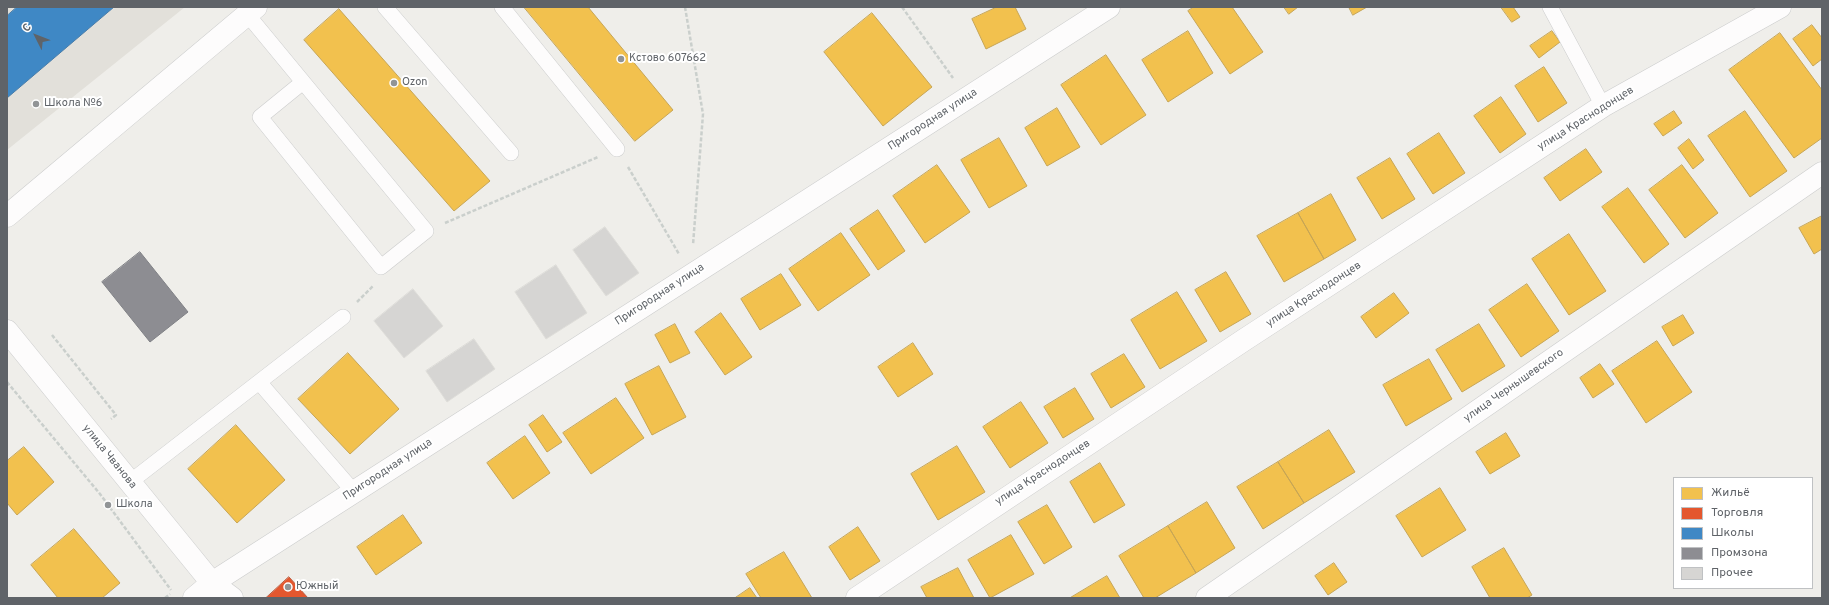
<!DOCTYPE html>
<html>
<head>
<meta charset="utf-8">
<style>
  body { margin:0 }
  #map { position:relative; width:1829px; height:605px; overflow:hidden; background:#efeeea; font-family:Overpass,sans-serif }
  canvas { display:block }
  .frame { position:absolute; inset:0; border:8px solid #5f6368; pointer-events:none }
  .legend { position:absolute; left:1673px; top:477px; width:140px; height:112px; box-sizing:border-box; background:#fff; border:1px solid #bfc1c3; margin:0; padding:5px 7px; list-style:none; font-size:12px; color:#5f6368 }
  .legend li { display:flex; align-items:center; gap:8px; height:20px }
  .legend b { width:20px; border:1px solid #bfc1c3 }
  .north { position:absolute; left:16px; top:16px; width:40px; height:40px; -webkit-text-stroke:3px #fff; paint-order:stroke; rotate:312deg; font-size:11px; font-weight:700; line-height:16px; text-align:center; color:#5f6368 }
  .north::after { content:''; display:block; margin:auto; width:14px; height:18px; background:#5f6368; clip-path:polygon(50% 0,100% 100%,50% 72%,0 100%) }
</style>
</head>
<body>
<div id="map">
<canvas width="1829" height="605"></canvas>
<div class="frame"></div>
<ul class="legend">
<li><b style="height:11px;background:#f2c14e"></b>Жильё</li>
<li><b style="height:11px;background:#e4572e"></b>Торговля</li>
<li><b style="height:11px;background:#3f88c5"></b>Школы</li>
<li><b style="height:11px;background:#8d8d92"></b>Промзона</li>
<li><b style="height:11px;background:#d6d5d3"></b>Прочее</li>
</ul>
<div class="north">С</div>
</div>
<script>
const ctx = document.querySelector('canvas').getContext('2d');
ctx.lineJoin = 'round';
function paint(path, color) { ctx.fillStyle = color; ctx.fill(path, 'evenodd'); }
function strokePath(path, color, width, dash) { ctx.strokeStyle = color; ctx.lineWidth = width; ctx.lineCap = dash ? 'butt' : 'round'; ctx.setLineDash(dash || []); ctx.stroke(path); }
function drawText(font, color, halo, rows, align = 'center') {
  ctx.font = font + ' Overpass,sans-serif'; ctx.lineWidth = 4; ctx.setLineDash([]); ctx.textBaseline = 'middle'; ctx.strokeStyle = halo; ctx.fillStyle = color; for (const [text, x, y, turn = 0] of rows) {
    ctx.save(); ctx.translate(x, y); ctx.rotate((+turn || 0) * Math.PI / 180); ctx.textAlign = isNaN(turn) ? turn : align; if (halo) ctx.strokeText(text, 0, 0); ctx.fillText(text, 0, 0); ctx.restore();
  }
}
paint(new Path2D(`
  M 7,7 L 185,7 L 7,150 Z`), '#e2e0da');
const homes = new Path2D(`
  M 524,7 L 588,7 L 673,110 L 635,141 Z
  M 997,7 L 1015,7 L 1026,29 L 986,49 L 972,19 Z
  M 1194,7 L 1232,7 L 1263,52 L 1230,74 L 1188,11 Z
  M 1284,7 L 1298,7 L 1289,14 Z
  M 1349,7 L 1367,7 L 1353,15 Z
  M 1501,7 L 1513,7 L 1520,17 L 1512,22 Z
  M 339,9 L 490,181 L 454,211 L 304,40 Z
  M 872,13 L 932,87 L 883,126 L 824,52 Z
  M 1812,25 L 1822,38 L 1822,59 L 1813,66 L 1793,39 Z
  M 1188,31 L 1213,73 L 1168,102 L 1142,60 Z
  M 1552,31 L 1560,42 L 1539,58 L 1530,46 Z
  M 1780,33 L 1822,90 L 1822,138 L 1794,158 L 1729,70 Z
  M 1106,55 L 1146,115 L 1101,145 L 1061,85 Z
  M 1544,67 L 1567,103 L 1538,122 L 1515,86 Z
  M 1501,97 L 1526,134 L 1500,153 L 1474,116 Z
  M 1057,108 L 1080,147 L 1047,166 L 1025,128 Z
  M 1674,111 L 1682,123 L 1663,136 L 1654,124 Z
  M 1745,111 L 1787,171 L 1750,197 L 1708,136 Z
  M 1439,133 L 1465,173 L 1433,194 L 1407,154 Z
  M 999,138 L 1027,186 L 989,208 L 961,160 Z
  M 1689,139 L 1704,160 L 1693,169 L 1678,148 Z
  M 1586,149 L 1602,172 L 1560,201 L 1544,178 Z
  M 1390,158 L 1415,199 L 1382,219 L 1357,178 Z
  M 937,165 L 970,212 L 925,243 L 893,196 Z
  M 1682,165 L 1718,213 L 1685,238 L 1649,190 Z
  M 1628,188 L 1669,244 L 1644,263 L 1602,207 Z
  M 1331,194 L 1356,240 L 1324,259 L 1298,213 Z
  M 878,210 L 905,251 L 878,270 L 850,229 Z
  M 1298,213 L 1324,259 L 1284,282 L 1257,236 Z
  M 1822,216 L 1822,249 L 1814,254 L 1799,228 Z
  M 841,233 L 870,275 L 818,311 L 789,269 Z
  M 1569,234 L 1606,291 L 1569,315 L 1532,259 Z
  M 1226,272 L 1251,314 L 1220,332 L 1195,290 Z
  M 781,274 L 801,305 L 760,330 L 741,299 Z
  M 1527,284 L 1559,331 L 1521,357 L 1489,310 Z
  M 1177,292 L 1207,341 L 1160,369 L 1131,320 Z
  M 1394,293 L 1409,313 L 1376,338 L 1361,317 Z
  M 721,313 L 752,357 L 725,375 L 695,332 Z
  M 1683,315 L 1694,333 L 1673,346 L 1662,327 Z
  M 675,324 L 690,353 L 670,363 L 655,335 Z
  M 1479,324 L 1505,366 L 1462,392 L 1436,350 Z
  M 1657,341 L 1692,392 L 1646,423 L 1612,371 Z
  M 913,343 L 933,374 L 898,397 L 878,367 Z
  M 348,353 L 399,409 L 350,454 L 298,399 Z
  M 1124,354 L 1145,387 L 1111,408 L 1091,374 Z
  M 1429,359 L 1452,399 L 1406,426 L 1383,385 Z
  M 1600,364 L 1614,384 L 1593,398 L 1580,378 Z
  M 659,366 L 686,417 L 652,435 L 625,384 Z
  M 1075,388 L 1094,419 L 1063,438 L 1044,407 Z
  M 616,398 L 644,438 L 591,474 L 563,433 Z
  M 1021,402 L 1048,443 L 1010,468 L 983,427 Z
  M 543,415 L 562,442 L 547,452 L 529,425 Z
  M 236,425 L 285,480 L 237,523 L 188,469 Z
  M 1329,430 L 1355,472 L 1304,503 L 1278,462 Z
  M 1506,433 L 1520,456 L 1490,474 L 1476,452 Z
  M 525,436 L 550,473 L 513,499 L 487,463 Z
  M 957,446 L 985,492 L 938,520 L 911,474 Z
  M 24,447 L 54,482 L 17,515 L 7,503 L 7,461 Z
  M 1278,462 L 1304,503 L 1263,529 L 1237,487 Z
  M 1100,463 L 1125,505 L 1094,523 L 1070,482 Z
  M 1440,488 L 1466,530 L 1422,557 L 1396,516 Z
  M 1207,502 L 1235,548 L 1196,573 L 1168,526 Z
  M 1047,505 L 1072,547 L 1044,564 L 1018,522 Z
  M 403,515 L 422,543 L 376,575 L 357,547 Z
  M 1168,526 L 1196,573 L 1155,598 L 1144,598 L 1119,556 Z
  M 858,527 L 880,561 L 850,580 L 829,547 Z
  M 74,529 L 120,583 L 102,598 L 58,598 L 31,565 Z
  M 1011,535 L 1034,574 L 990,598 L 968,560 Z
  M 1504,548 L 1532,595 L 1527,598 L 1490,598 L 1472,567 Z
  M 784,552 L 812,598 L 761,598 L 746,574 Z
  M 1334,563 L 1347,582 L 1328,595 L 1315,576 Z
  M 958,568 L 974,598 L 927,598 L 921,587 Z
  M 1107,576 L 1120,598 L 1070,598 Z
  M 750,588 L 757,598 L 735,598 Z`);
paint(homes, '#f2c14e');
strokePath(homes, '#c6a556', 1);
const shops = new Path2D(`
  M 289,577 L 308,598 L 266,598 Z`);
paint(shops, '#e4572e');
strokePath(shops, '#bc5b3f', 1);
const schools = new Path2D(`
  M 17,7 L 114,7 L 7,98 L 7,16 Z`);
paint(schools, '#3f88c5');
strokePath(schools, '#497da9', 1);
const industry = new Path2D(`
  M 140,252 L 188,312 L 150,342 L 102,282 Z`);
paint(industry, '#8d8d92');
strokePath(industry, '#7f8085', 1);
const building = new Path2D(`
  M 605,227 L 639,273 L 606,296 L 573,250 Z
  M 556,265 L 587,313 L 546,339 L 515,292 Z
  M 413,289 L 443,326 L 404,358 L 374,321 Z
  M 474,339 L 495,369 L 447,402 L 426,371 Z`);
paint(building, '#d6d5d3');
strokePath(building, '#deddd9', 1);
const service = new Path2D(`
  M 385,7 L 511,153
  M 502,7 L 617,149
  M 1550,7 L 1603,106
  M 247,14 L 426,231 L 381,267 L 260,117 L 303,82
  M 259,382 L 343,317
  M 130,482 L 259,382 L 354,492`);
const minor = new Path2D(`
  M 7,216 L 256,7
  M 7,331 L 212,583 L 232,598
  M 194,598 L 212,583 L 1109,7
  M 857,598 L 1244,340 L 1603,106 L 1780,7
  M 1207,598 L 1822,173`);
strokePath(service, '#cbcccc', 16);
strokePath(minor, '#cbcccc', 23);
strokePath(new Path2D(`
  M 685,7 L 703,114 L 693,245
  M 902,7 L 953,78
  M 628,167 L 679,254
  M 445,223 L 598,157
  M 357,302 L 373,286
  M 52,335 L 116,415 L 111,419
  M 7,382 L 100,494 L 171,590
  M 165,598 L 170,594`), '#cacfcc', 2.5, [4, 2]);
strokePath(service, '#fdfcfc', 15);
strokePath(minor, '#fdfcfc', 22);
for (const [x, y, r, color] of [
  [621,59,4,"#919496"],
  [394,83,4,"#919496"],
  [36,104,4,"#919496"],
  [108,505,4,"#919496"],
  [288,587,4,"#919496"]
]) { const dot = new Path2D(); dot.arc(x, y, r, 0, 2 * Math.PI); ctx.fillStyle = color; ctx.fill(dot); strokePath(dot, '#fff', 1.5); }
drawText('11px', '#5f6368', '#fff', [
  ["Кстово 607662",629,59],
  ["Ozon",402,83],
  ["Школа №6",44,104],
  ["Школа",116,505],
  ["Южный",296,587]
], 'left');
drawText('11px', '#5f6368', '#fff', [
  ["улица Краснодонцев",1586,119,-32],
  ["Пригородная улица",933,120,-33],
  ["Пригородная улица",660,295,-33],
  ["улица Краснодонцев",1314,295,-33],
  ["улица Чернышевского",1514,386,-35],
  ["улица Чванова",109,457,51],
  ["Пригородная улица",388,470,-33],
  ["улица Краснодонцев",1043,473,-33]
]);
</script>
</body>
</html>
